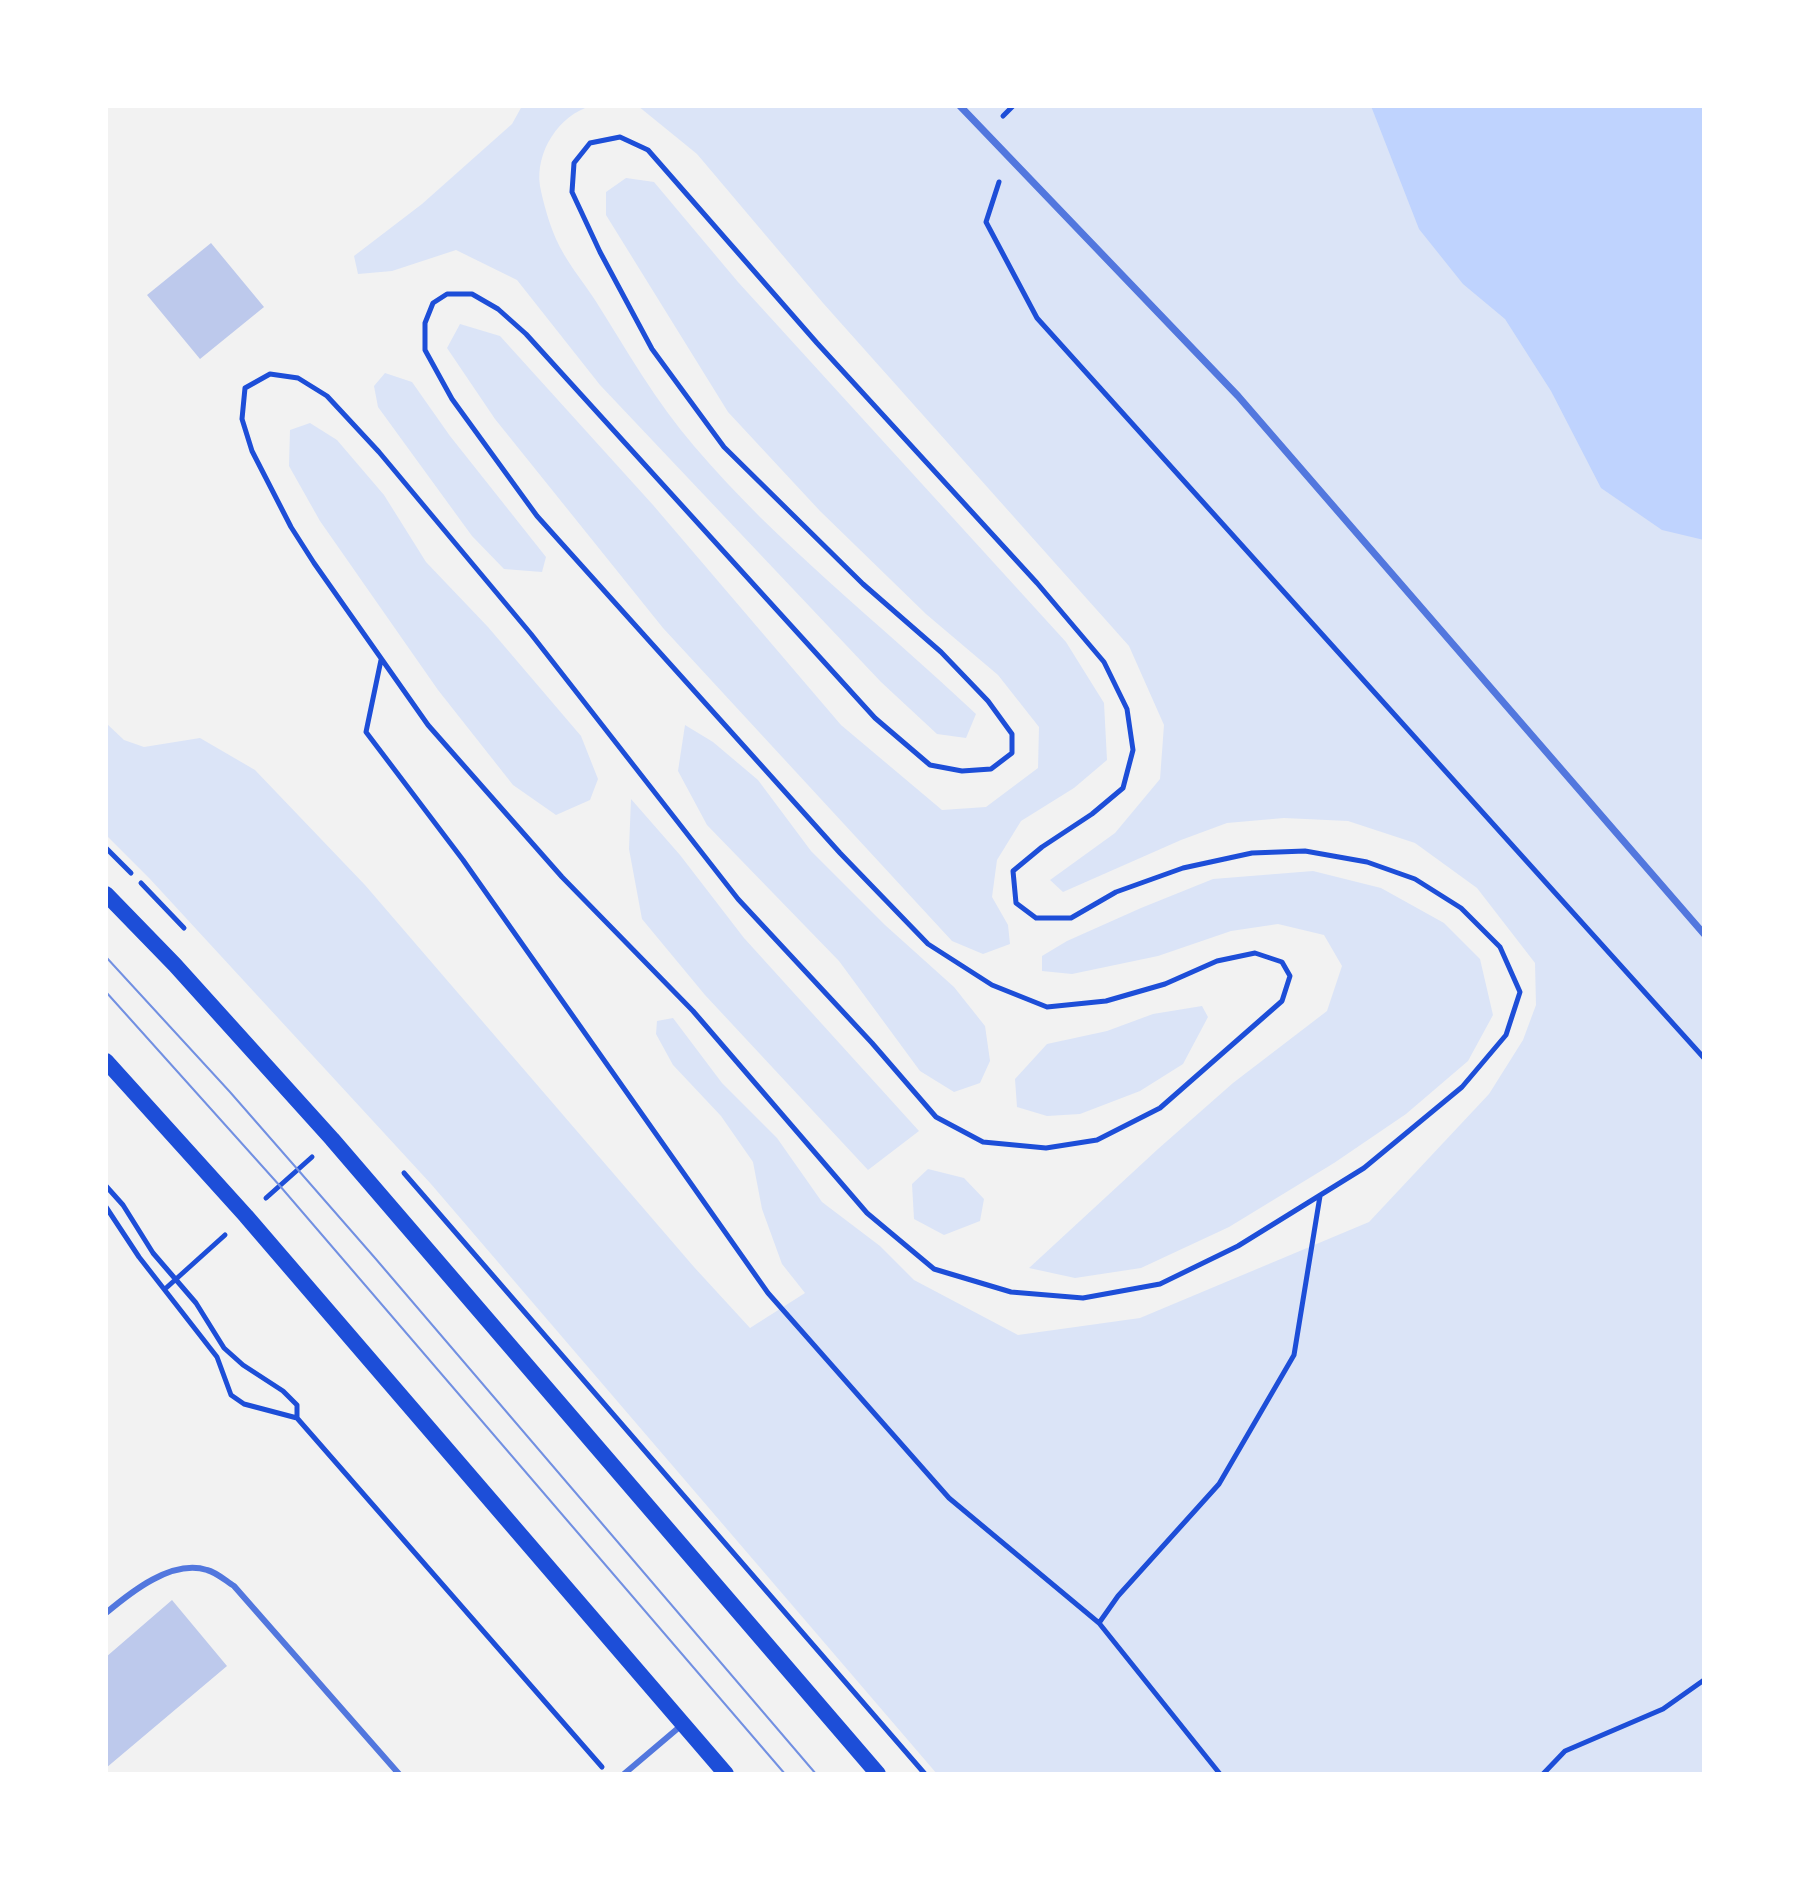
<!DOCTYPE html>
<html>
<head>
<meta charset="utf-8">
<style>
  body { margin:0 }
  #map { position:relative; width:1810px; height:1880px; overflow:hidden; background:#f2f2f2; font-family:Figtree,sans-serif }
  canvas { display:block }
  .frame { position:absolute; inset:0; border:108px solid #fff; pointer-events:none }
</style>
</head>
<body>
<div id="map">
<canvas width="1810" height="1880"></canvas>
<div class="frame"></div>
</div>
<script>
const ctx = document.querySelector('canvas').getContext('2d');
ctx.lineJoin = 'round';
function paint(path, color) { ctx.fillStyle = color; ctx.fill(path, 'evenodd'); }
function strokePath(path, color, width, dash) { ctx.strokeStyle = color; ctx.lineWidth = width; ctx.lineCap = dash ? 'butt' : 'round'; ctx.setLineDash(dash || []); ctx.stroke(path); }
paint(new Path2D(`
  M 522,106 L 591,106 C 559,115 535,152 540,186 C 543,202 549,223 556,239 C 565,260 582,280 595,300 C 626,349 656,402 694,446 C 778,545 882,625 976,714 L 966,738 L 937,734 L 881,682 L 600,385 L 517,280 L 456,250 L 392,271 L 358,274 L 354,256 L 422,204 L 512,124 Z
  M 638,106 L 1704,106 L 1704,1774 L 937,1774 L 431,1184 L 150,879 L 106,835 L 106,723 L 124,740 L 144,747 L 200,738 L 255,770 L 365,885 L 694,1267 L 750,1328 L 805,1293 L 782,1264 L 762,1209 L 753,1162 L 721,1116 L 673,1065 L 656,1034 L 657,1021 L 673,1018 L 722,1083 L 777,1138 L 822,1202 L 880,1246 L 914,1280 L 1018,1335 L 1140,1318 L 1369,1222 L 1489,1094 L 1523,1040 L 1536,1005 L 1535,963 L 1477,888 L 1415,843 L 1348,821 L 1284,818 L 1227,823 L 1181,840 L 1063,892 L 1050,880 L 1115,833 L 1160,779 L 1164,725 L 1129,646 L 823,303 L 697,154 Z
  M 626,178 L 654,182 L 738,282 L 1066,642 L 1104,703 L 1107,760 L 1074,788 L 1021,821 L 997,860 L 992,897 L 1008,925 L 1010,944 L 983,954 L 952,941 L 663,628 L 495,419 L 447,348 L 460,324 L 500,336 L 653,505 L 841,725 L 942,810 L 986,807 L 1038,768 L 1039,727 L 998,675 L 926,614 L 820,511 L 728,412 L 606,215 L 606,192 Z
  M 385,373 L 412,382 L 450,436 L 546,557 L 542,572 L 504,569 L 472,536 L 378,407 L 374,386 Z
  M 310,423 L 337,440 L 384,495 L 426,562 L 488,627 L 581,736 L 598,779 L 590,800 L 556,815 L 513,785 L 438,690 L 320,521 L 289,466 L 290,430 Z
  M 685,725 L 713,742 L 758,780 L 811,851 L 885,925 L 954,987 L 985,1026 L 990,1061 L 980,1083 L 954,1092 L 920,1071 L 839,961 L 707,825 L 678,771 Z
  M 631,799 L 680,855 L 744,938 L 919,1131 L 868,1170 L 705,995 L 642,919 L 629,849 Z
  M 1313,871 L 1381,888 L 1444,923 L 1480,959 L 1493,1015 L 1468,1061 L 1406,1114 L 1334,1163 L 1229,1227 L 1141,1268 L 1075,1278 L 1029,1268 L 1158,1149 L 1233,1083 L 1327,1011 L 1342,966 L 1324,935 L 1278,924 L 1231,931 L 1158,956 L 1072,974 L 1042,971 L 1042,956 L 1067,941 L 1141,908 L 1213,879 Z
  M 1202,1006 L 1208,1017 L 1183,1064 L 1140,1091 L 1080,1114 L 1047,1116 L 1017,1107 L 1015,1079 L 1047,1044 L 1107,1031 L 1153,1014 Z
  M 928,1169 L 964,1178 L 984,1199 L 980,1221 L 944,1235 L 914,1219 L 912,1184 Z`), '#dbe4f7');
paint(new Path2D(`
  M 1371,106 L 1701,106 L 1704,112 L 1704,540 L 1662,530 L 1601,488 L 1551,391 L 1505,319 L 1463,284 L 1419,229 Z`), '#bfd3fe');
paint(new Path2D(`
  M 211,243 L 264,307 L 200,359 L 147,295 Z
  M 172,1600 L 227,1666 L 106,1768 L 106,1657 Z`), '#bdc9ec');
strokePath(new Path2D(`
  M 1003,116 L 1013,106
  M 620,137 L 648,150 L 817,343 L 1037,583 L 1104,662 L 1127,709 L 1133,750 L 1123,788 L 1092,814 L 1042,847 L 1013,871 L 1016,903 L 1036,918 L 1071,918 L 1116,892 L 1183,868 L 1252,853 L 1305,851 L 1367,862 L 1415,879 L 1461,908 L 1500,947 L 1520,992 L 1506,1035 L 1462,1087 L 1364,1168 L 1238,1246 L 1160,1284 L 1083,1298 L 1011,1292 L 934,1269 L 867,1213 L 693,1011 L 562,877 L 428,725 L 314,563 L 291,527 L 252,451 L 242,419 L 245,388 L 270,374 L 298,378 L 327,396 L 379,452 L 531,634 L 738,899 L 872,1043 L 936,1117 L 983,1142 L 1046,1148 L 1097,1140 L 1160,1108 L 1282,1001 L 1290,976 L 1282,962 L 1255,953 L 1217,961 L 1165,984 L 1106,1001 L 1047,1007 L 992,985 L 928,944 L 840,853 L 537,516 L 452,399 L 425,350 L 425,323 L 433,303 L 447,294 L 472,294 L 498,309 L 526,334 L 875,718 L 930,765 L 962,771 L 991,769 L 1012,753 L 1012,734 L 988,701 L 941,652 L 863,584 L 724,447 L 652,349 L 600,252 L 572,192 L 574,163 L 590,143 Z
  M 999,182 L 986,222 L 1037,318 L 1704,1058
  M 381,660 L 366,732 L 463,860 L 768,1293 L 949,1498 L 1099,1623 L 1118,1596 L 1219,1484 L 1294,1355 L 1320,1196
  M 106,848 L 131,873
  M 141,883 L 184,928
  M 404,1173 L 925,1774
  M 106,1186 L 123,1205 L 153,1253 L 196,1303 L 224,1348 L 243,1365 L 283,1391 L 297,1405 L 297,1418
  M 266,1198 L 312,1157
  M 106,1207 L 139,1257 L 217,1357 L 231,1395 L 244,1404 L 297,1418 L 602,1767
  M 165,1289 L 225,1235
  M 1099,1623 L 1220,1774
  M 1543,1774 L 1565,1751 L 1663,1709 L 1704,1680`), '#1d4ed8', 5);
strokePath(new Path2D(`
  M 106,1613 C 131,1592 172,1559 207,1570 C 216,1572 226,1581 234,1586 L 399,1774
  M 624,1774 L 683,1724`), '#5277de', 6);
strokePath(new Path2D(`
  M 960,106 L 1238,396 L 1704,934`), '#5277de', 7);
strokePath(new Path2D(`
  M 106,894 L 175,965 L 332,1139 L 878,1774
  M 106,1061 L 246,1216 L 726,1774`), '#1d4ed8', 16);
strokePath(new Path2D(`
  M 106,957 L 230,1092 L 375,1258 L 816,1774
  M 106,992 L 280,1186 L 785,1774`), '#7290e2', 2);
</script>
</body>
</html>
